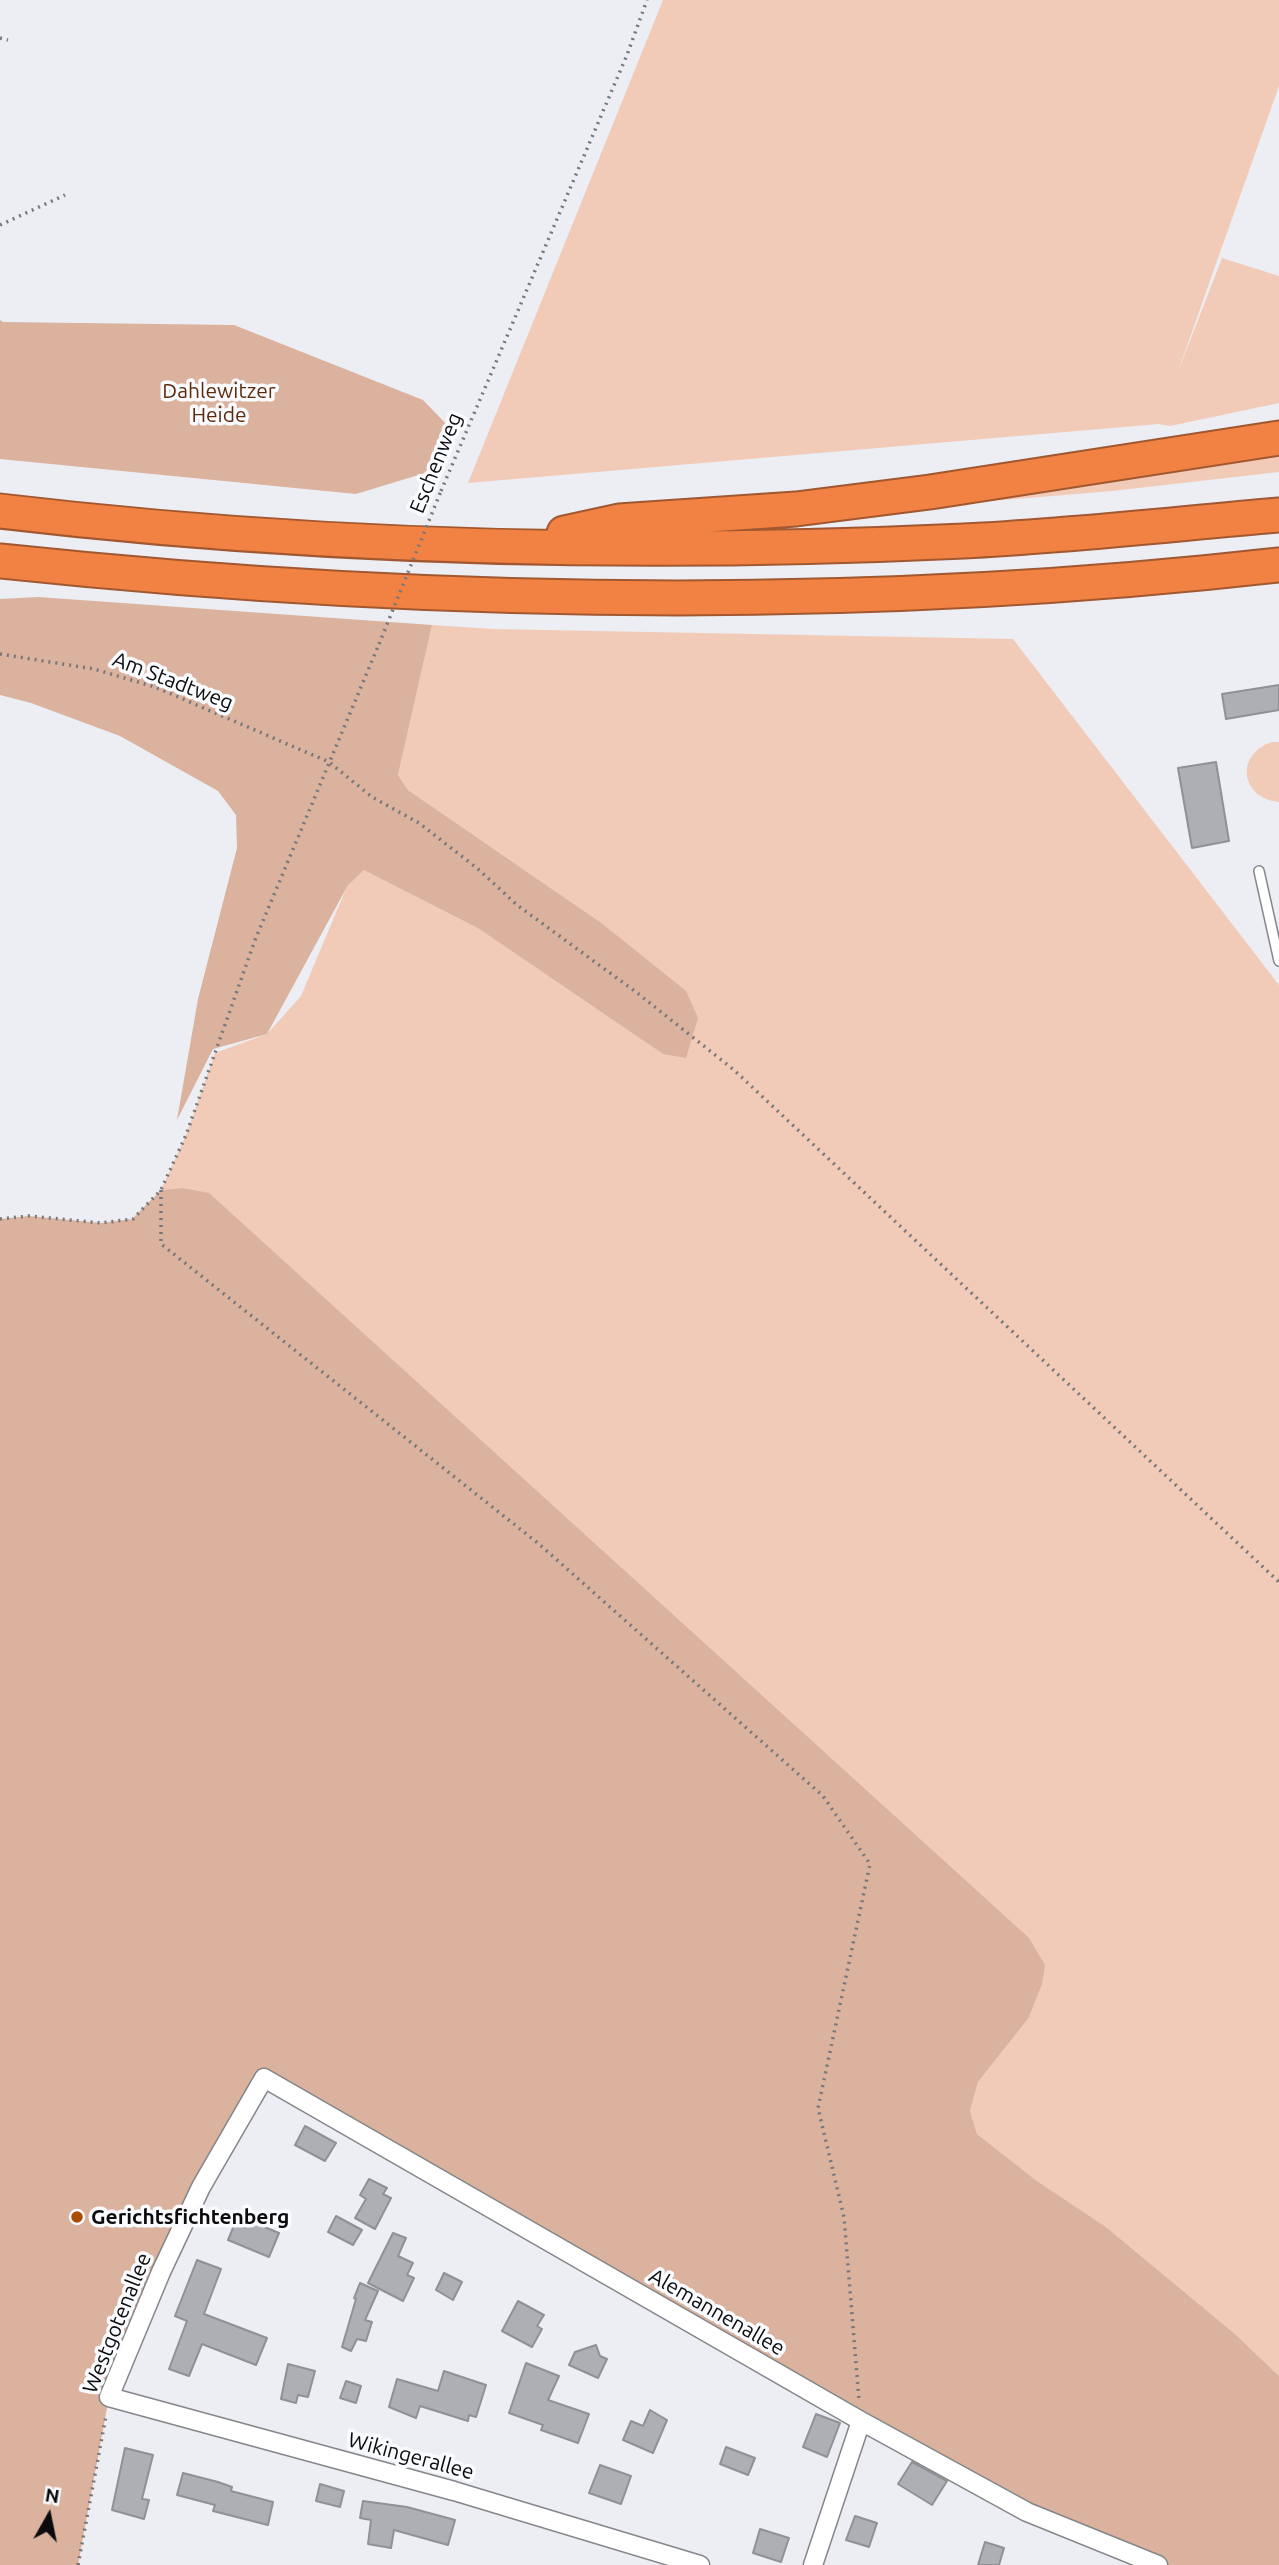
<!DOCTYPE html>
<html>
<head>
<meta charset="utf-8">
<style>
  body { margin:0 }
  #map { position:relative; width:1279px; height:2565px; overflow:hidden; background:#eceef3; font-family:Ubuntu,sans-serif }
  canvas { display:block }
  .north { position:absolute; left:14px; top:2481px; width:70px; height:70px; -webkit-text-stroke:5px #fafbfe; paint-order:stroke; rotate:9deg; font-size:19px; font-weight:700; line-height:28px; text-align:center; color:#0b0b0d }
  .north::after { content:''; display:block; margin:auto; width:24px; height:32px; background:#0b0b0d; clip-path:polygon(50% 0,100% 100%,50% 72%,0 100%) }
</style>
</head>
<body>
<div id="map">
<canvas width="1279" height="2565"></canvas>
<div class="north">N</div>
</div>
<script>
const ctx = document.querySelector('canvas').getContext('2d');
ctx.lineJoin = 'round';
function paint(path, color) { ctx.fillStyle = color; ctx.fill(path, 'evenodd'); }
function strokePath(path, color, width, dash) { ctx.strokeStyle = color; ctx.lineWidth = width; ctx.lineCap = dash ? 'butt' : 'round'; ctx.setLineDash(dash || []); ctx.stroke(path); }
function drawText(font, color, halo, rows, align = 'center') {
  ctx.font = font + ' Ubuntu,sans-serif'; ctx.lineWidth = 7; ctx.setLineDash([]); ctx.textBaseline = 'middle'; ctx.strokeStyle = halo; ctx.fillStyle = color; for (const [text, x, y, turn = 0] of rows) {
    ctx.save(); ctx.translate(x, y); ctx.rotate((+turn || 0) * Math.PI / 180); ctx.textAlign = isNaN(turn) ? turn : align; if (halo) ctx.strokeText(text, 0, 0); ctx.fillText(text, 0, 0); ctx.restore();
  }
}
paint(new Path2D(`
  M 663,0 L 1279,0 L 1279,86 L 1177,374 L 1222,258 L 1279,276 L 1279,403 L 1170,426 L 1159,424 L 468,483 Z
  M 1279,454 L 1279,472 L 1112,491 L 933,506 Z
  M 432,625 L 493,629 L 1013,639 L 1279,985 L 1279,2376 L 1235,2334 L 1106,2227 L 1037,2181 L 977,2134 L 970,2111 L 978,2082 L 1028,2019 L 182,1188 L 161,1190 L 186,1135 L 215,1053 L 267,1034 L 301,996 L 348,884 L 364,870 L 380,870 L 478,927 L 663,1054 L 600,922 L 408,790 L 398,775 Z
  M 1272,742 L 1279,742 L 1279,802 C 1240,798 1235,754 1272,742 Z`), '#f1cbb8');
paint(new Path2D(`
  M 0,320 L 3,322 L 234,325 L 423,400 L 451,429 L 425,473 L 356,494 L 0,459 Z
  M 38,597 L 432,625 L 398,775 L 408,790 L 600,922 L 686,991 L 698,1018 L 686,1058 L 663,1054 L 478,928 L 364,870 L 348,885 L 267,1034 L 213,1049 L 177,1120 L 198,999 L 237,848 L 236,815 L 218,791 L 120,736 L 31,703 L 0,695 L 0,599 Z
  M 182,1188 L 209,1193 L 1029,1938 L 1045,1965 L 1042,1984 L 1028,2019 L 978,2082 L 970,2111 L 977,2134 L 1037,2181 L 1106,2227 L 1235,2334 L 1279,2376 L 1279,2565 L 1158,2565 L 1027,2512 L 264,2078 L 201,2187 L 109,2397 L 78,2565 L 0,2565 L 0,1219 L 29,1216 L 101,1223 L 132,1219 L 161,1190 Z`), '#dab29e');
const building = new Path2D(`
  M 1279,685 L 1279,710 L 1226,719 L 1222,694 Z
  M 1216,762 L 1229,841 L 1192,848 L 1178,768 Z
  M 305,2126 L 336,2143 L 325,2161 L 295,2145 Z
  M 369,2179 L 387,2188 L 383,2194 L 391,2198 L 375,2229 L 355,2218 L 366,2199 L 360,2195 Z
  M 238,2216 L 279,2233 L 269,2257 L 228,2240 Z
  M 336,2216 L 362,2230 L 353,2245 L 328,2232 Z
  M 393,2233 L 406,2238 L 398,2256 L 413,2263 L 407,2275 L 414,2278 L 403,2301 L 368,2283 Z
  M 197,2260 L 221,2269 L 204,2314 L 267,2338 L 256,2365 L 202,2344 L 189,2376 L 169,2369 L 187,2321 L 175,2316 Z
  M 444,2273 L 462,2282 L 453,2300 L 436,2290 Z
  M 360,2283 L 378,2291 L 365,2320 L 372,2322 L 366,2341 L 357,2339 L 351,2351 L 342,2347 L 356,2299 L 354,2298 Z
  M 518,2301 L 544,2315 L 537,2326 L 542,2329 L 532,2347 L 502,2331 Z
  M 596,2345 L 600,2356 L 607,2359 L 598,2378 L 569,2365 L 575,2352 Z
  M 526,2363 L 559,2376 L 548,2400 L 589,2414 L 578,2443 L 541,2430 L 543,2425 L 509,2413 Z
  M 288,2364 L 315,2371 L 308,2397 L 298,2395 L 296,2403 L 281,2399 Z
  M 444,2371 L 486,2385 L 476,2417 L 469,2415 L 468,2421 L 420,2406 L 416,2418 L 389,2407 L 397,2379 L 438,2391 Z
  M 346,2381 L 361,2386 L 356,2403 L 340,2398 Z
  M 650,2410 L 667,2420 L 653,2453 L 623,2440 L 631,2421 L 643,2426 Z
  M 816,2414 L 840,2423 L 827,2457 L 803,2447 Z
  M 726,2447 L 755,2458 L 748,2475 L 720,2464 Z
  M 125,2448 L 153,2455 L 142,2499 L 149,2500 L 144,2519 L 112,2510 Z
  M 912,2462 L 947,2481 L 932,2505 L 898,2484 Z
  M 600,2465 L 631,2476 L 621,2504 L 589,2493 Z
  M 183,2473 L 218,2482 L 232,2487 L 231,2491 L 273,2502 L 268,2525 L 213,2511 L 215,2505 L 177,2495 Z
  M 320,2484 L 344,2491 L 340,2507 L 316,2501 Z
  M 363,2501 L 407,2507 L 455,2520 L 448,2545 L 394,2530 L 391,2548 L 368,2544 L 371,2520 L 360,2518 Z
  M 855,2516 L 877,2523 L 869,2547 L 846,2540 Z
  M 760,2529 L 789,2538 L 781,2562 L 753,2553 Z
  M 985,2542 L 1004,2548 L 999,2565 L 978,2565 Z`);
paint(building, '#aeafb4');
strokePath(building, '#8f9195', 2);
const service = new Path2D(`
  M 1259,871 L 1279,961`);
const minor = new Path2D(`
  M 700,2565 L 454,2491 L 109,2397 L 161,2272 L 201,2187 L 264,2078 L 861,2421 L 1027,2512 L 1158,2565
  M 813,2565 L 861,2421`);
const motorway = new Path2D(`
  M 0,511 C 320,549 643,556 964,541 C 1069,536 1174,524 1279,515
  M 564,533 L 619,521 L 796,509 L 930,492 L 1279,438
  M 0,561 C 425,606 854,613 1279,565`);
strokePath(service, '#84868a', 12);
strokePath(minor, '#84868a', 21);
strokePath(motorway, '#a15830', 37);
strokePath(new Path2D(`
  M 0,38 L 8,40
  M 0,225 L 65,195
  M 441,491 L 627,55 L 647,0
  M 0,654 L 94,669 L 155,687 L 329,762 L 372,797 L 419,823 L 478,869 L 517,905 L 636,992 L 734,1070 L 1279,1582
  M 161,1190 L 161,1244 L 539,1544 L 823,1796 L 870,1864 L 818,2108 L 844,2217 L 859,2400
  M 0,1219 L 29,1216 L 101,1223 L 133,1219 L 161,1190 L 186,1135 L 255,940 L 379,644
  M 78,2565 L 106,2416`), '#76777a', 3.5, [2, 5]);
strokePath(service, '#fff', 9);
strokePath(minor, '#fff', 18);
strokePath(motorway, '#f28243', 33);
strokePath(new Path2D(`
  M 379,644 L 441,491`), '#76777a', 3.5, [2, 5]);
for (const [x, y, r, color] of [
  [77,2217,7,"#ac4c02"]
]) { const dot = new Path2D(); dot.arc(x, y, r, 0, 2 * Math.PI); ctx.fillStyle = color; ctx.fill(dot); strokePath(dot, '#fafbfe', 2.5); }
drawText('21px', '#5d2b0c', '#fafbfe', [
  ["Dahlewitzer",219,391],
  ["Heide",219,415]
]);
drawText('21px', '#0b0b0d', '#fafbfe', [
  ["Eschenweg",436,463,-68],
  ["Am Stadtweg",173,681,21],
  ["Alemannenallee",717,2312,30],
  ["Westgotenallee",117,2323,-68],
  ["Wikingerallee",411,2456,15]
]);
drawText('bold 21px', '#0b0b0d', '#fafbfe', [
  ["Gerichtsfichtenberg",91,2217]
], 'left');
</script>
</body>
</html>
